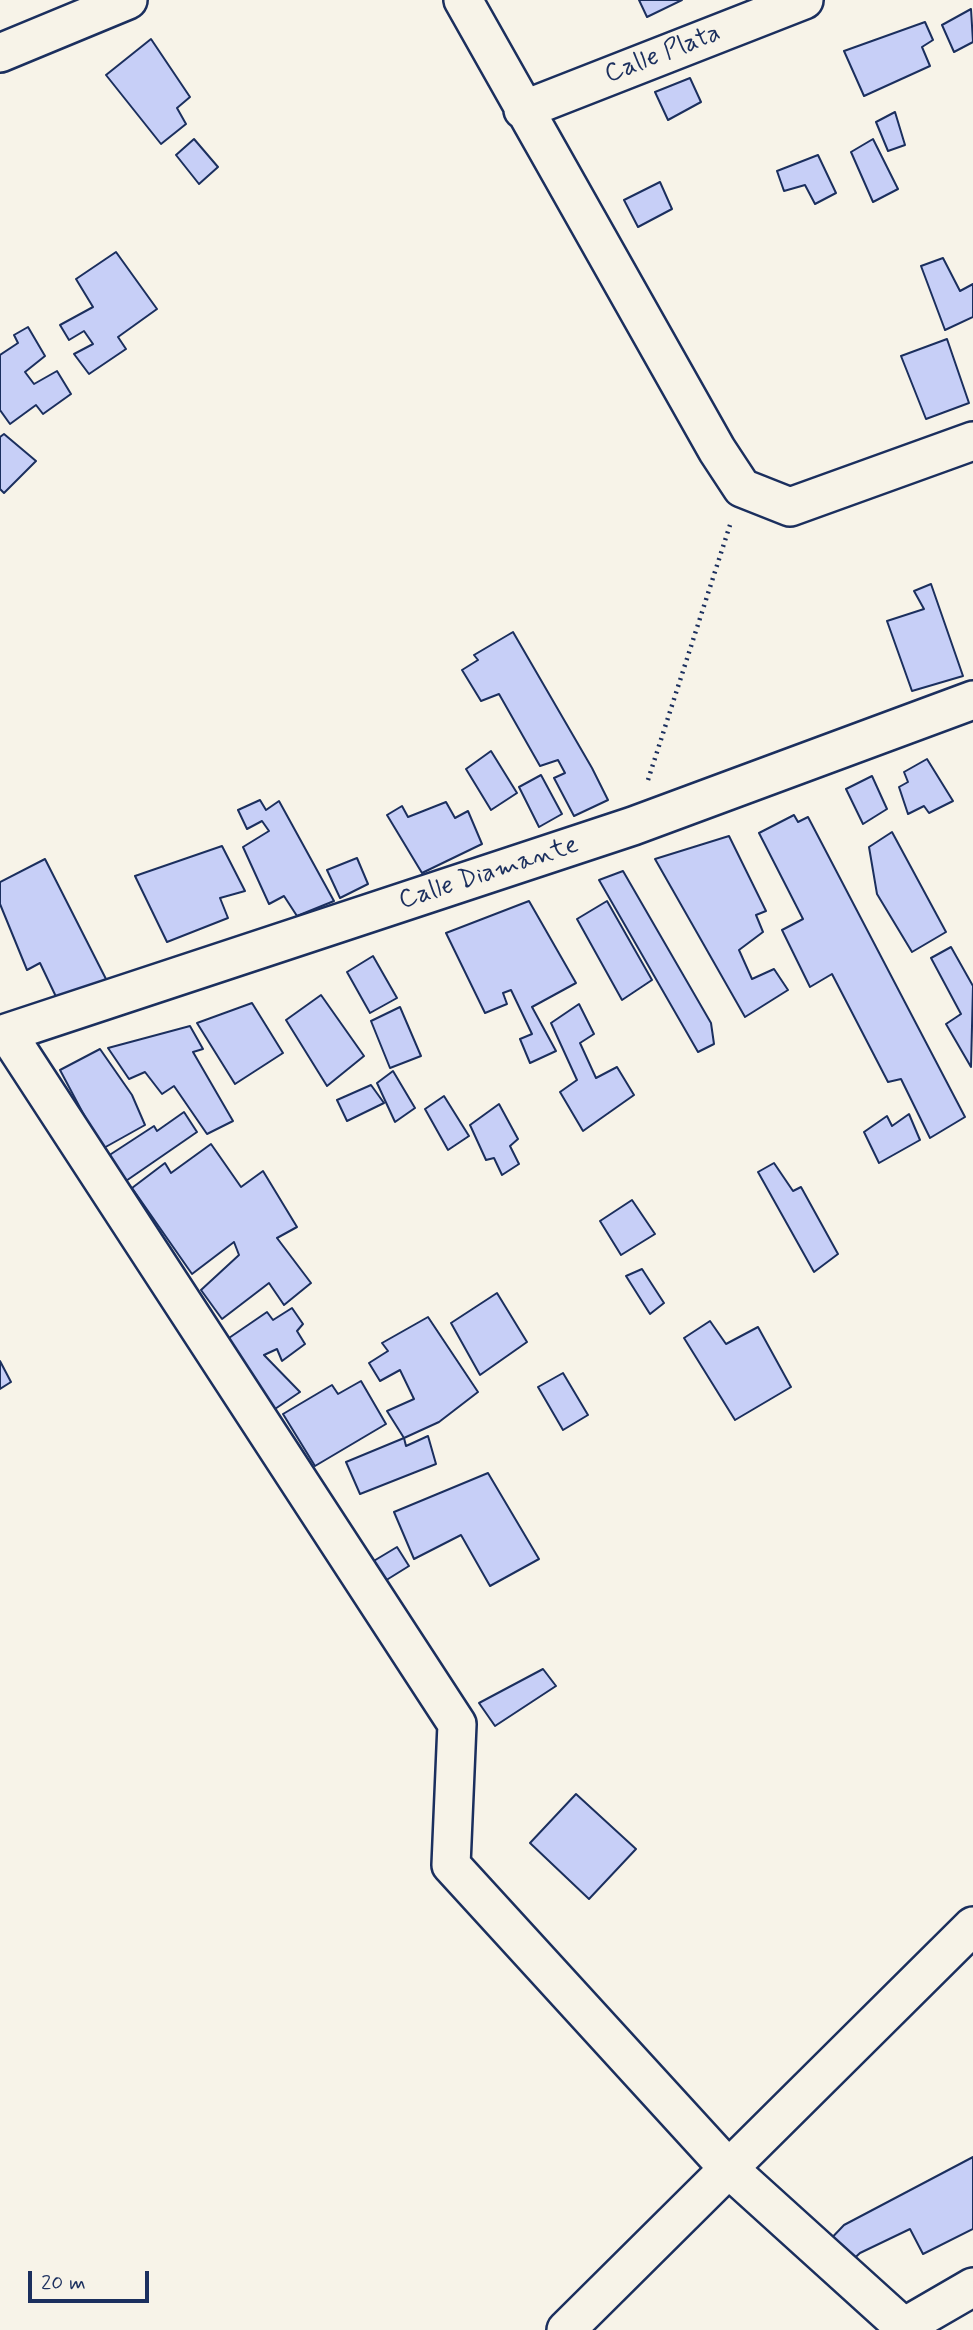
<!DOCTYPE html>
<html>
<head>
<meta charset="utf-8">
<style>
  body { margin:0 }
  #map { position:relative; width:973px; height:2330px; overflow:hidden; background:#f7f3e8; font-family:Mynerve,sans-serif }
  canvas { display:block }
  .scale { position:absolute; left:28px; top:2271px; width:121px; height:32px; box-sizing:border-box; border:4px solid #1b2f5e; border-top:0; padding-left:9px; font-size:21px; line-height:24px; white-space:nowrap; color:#1b2f5e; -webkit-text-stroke:5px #f7f3e8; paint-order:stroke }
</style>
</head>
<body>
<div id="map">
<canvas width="973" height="2330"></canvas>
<div class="scale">20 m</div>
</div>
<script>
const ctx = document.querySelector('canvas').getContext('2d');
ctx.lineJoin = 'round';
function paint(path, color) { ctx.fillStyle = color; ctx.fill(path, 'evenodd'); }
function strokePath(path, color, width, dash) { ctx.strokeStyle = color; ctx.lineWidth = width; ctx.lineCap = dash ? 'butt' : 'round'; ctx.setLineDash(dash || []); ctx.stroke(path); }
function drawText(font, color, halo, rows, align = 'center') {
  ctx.font = font + ' Mynerve,sans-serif'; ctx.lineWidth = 7; ctx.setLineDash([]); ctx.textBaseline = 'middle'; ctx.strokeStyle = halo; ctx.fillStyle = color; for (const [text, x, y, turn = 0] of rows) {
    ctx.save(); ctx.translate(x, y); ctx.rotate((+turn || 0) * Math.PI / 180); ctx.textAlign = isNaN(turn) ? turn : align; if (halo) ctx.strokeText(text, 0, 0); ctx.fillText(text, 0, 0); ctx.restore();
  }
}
const building = new Path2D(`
  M 639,0 L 682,0 L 647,17 Z
  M 971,9 L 973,42 L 954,52 L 942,25 Z
  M 925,22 L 933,40 L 922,47 L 930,66 L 864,96 L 844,51 Z
  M 151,39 L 190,97 L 177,108 L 186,124 L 161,144 L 106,75 Z
  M 690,78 L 701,102 L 668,120 L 655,92 Z
  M 895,112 L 905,145 L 888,151 L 876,122 Z
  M 194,139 L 218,167 L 199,184 L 176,155 Z
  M 873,139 L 898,189 L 873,202 L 851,152 Z
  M 818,155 L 836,193 L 815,204 L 805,185 L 784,191 L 777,171 Z
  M 660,182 L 672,209 L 638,227 L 624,200 Z
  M 116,252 L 157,309 L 118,337 L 126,349 L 89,374 L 74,354 L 93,344 L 84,331 L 69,340 L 60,325 L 93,307 L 76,279 Z
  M 943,258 L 960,291 L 973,284 L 973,317 L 945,330 L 921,266 Z
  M 28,327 L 45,356 L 25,372 L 34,384 L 57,371 L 71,394 L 43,414 L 36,405 L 10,424 L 0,410 L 0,355 L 18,343 L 14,335 Z
  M 947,339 L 969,403 L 926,419 L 901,356 Z
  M 4,434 L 36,461 L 4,493 L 0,489 L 0,437 Z
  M 931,584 L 963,676 L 912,691 L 887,621 L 924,609 L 914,591 Z
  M 513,632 L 592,768 L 608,800 L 574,816 L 554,778 L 565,773 L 558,760 L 540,766 L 499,694 L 481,701 L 462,670 L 478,660 L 474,655 Z
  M 491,751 L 517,793 L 491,810 L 466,769 Z
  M 927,759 L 953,801 L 929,813 L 924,806 L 908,814 L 899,787 L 908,782 L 904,772 Z
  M 541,775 L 562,814 L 539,827 L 519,787 Z
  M 872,776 L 887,809 L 863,824 L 846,789 Z
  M 260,800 L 266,810 L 279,801 L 334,901 L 297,916 L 284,896 L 269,904 L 243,847 L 269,831 L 262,821 L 247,829 L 238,810 Z
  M 446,802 L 455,818 L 468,811 L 482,844 L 422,873 L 387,815 L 402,806 L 408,817 Z
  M 794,815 L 798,822 L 808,817 L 965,1117 L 930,1138 L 901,1079 L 888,1082 L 832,974 L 810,987 L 782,930 L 803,919 L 759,833 Z
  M 892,832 L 946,932 L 912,952 L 877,894 L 869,847 Z
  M 729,836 L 766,911 L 756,915 L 763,932 L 739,950 L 752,979 L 774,969 L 788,990 L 745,1017 L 655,859 Z
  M 222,846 L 245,891 L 220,898 L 228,918 L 167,942 L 135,876 Z
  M 357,858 L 368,884 L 340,898 L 327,870 Z
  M 45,859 L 108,983 L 59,1003 L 40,963 L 27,970 L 0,904 L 0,882 Z
  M 623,871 L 711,1023 L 714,1044 L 698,1052 L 599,880 Z
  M 529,901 L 576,983 L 532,1007 L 556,1051 L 530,1063 L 520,1039 L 532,1034 L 511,990 L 503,993 L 507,1004 L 485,1013 L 446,933 Z
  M 607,901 L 652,980 L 622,1000 L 577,919 Z
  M 951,947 L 973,986 L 971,1067 L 946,1024 L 961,1014 L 931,958 Z
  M 373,956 L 397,998 L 370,1013 L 347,972 Z
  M 321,995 L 364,1056 L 327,1086 L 286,1020 Z
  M 252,1003 L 283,1053 L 235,1084 L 197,1023 Z
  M 579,1004 L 594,1034 L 580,1043 L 596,1078 L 617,1067 L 634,1095 L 583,1131 L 560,1092 L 577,1080 L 551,1023 Z
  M 400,1007 L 421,1056 L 390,1068 L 371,1021 Z
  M 190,1026 L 203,1049 L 193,1052 L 233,1121 L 207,1134 L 174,1086 L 162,1094 L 145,1072 L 129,1079 L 108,1048 Z
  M 100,1049 L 132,1095 L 145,1125 L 102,1149 L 60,1070 Z
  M 393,1071 L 415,1108 L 395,1122 L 377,1083 Z
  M 371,1085 L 384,1103 L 347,1121 L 337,1100 Z
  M 444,1096 L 469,1136 L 448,1150 L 425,1109 Z
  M 499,1104 L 518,1139 L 510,1146 L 519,1164 L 502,1175 L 494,1158 L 486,1160 L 470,1125 Z
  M 184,1112 L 197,1132 L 123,1183 L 108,1156 L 154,1126 L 157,1131 Z
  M 909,1114 L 920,1140 L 879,1163 L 864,1132 L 887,1116 L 892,1126 Z
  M 211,1144 L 241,1187 L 263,1171 L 297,1227 L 277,1238 L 311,1283 L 284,1305 L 269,1283 L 222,1319 L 201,1290 L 239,1255 L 234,1242 L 192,1274 L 132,1188 L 165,1163 L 171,1173 Z
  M 774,1163 L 793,1191 L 801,1187 L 838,1254 L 814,1272 L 758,1172 Z
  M 632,1200 L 655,1234 L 621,1255 L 600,1221 Z
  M 642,1269 L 664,1303 L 650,1314 L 626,1276 Z
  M 497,1293 L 527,1342 L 480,1375 L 451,1323 Z
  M 292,1308 L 303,1324 L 297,1331 L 305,1344 L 282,1361 L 277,1349 L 264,1355 L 300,1392 L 272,1411 L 226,1340 L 267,1312 L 273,1320 Z
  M 428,1317 L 478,1392 L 439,1422 L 404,1438 L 387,1411 L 414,1399 L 400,1370 L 380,1381 L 369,1363 L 388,1351 L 382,1343 Z
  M 710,1321 L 726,1344 L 758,1327 L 791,1387 L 735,1420 L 684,1338 Z
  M 0,1361 L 11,1382 L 0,1389 Z
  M 563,1373 L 588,1415 L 563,1430 L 538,1387 Z
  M 361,1381 L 386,1424 L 315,1466 L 283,1414 L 332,1385 L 338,1394 Z
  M 428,1436 L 436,1464 L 360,1494 L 346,1462 L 404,1438 L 406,1446 Z
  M 488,1473 L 539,1559 L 490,1586 L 461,1535 L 414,1559 L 394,1512 Z
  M 397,1547 L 409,1566 L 380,1584 L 367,1565 Z
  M 543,1669 L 556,1686 L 495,1726 L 479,1703 Z
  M 576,1794 L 636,1849 L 589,1899 L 530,1843 Z
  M 973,2157 L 973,2229 L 923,2254 L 910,2229 L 860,2253 L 845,2267 L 824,2246 L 844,2225 Z`);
paint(building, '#c7cff7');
strokePath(building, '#1b2f5e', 2);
const street = new Path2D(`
  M 463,0 L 717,450 L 742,488 L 790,507 L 973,441
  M 0,53 L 128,0
  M 523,110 L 804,0
  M 7,1033 L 457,1724 L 451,1865 L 728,2168 L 907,2330
  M 0,1035 L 633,826 L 973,700
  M 904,2327 L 973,2287
  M 566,2330 L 973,1926`);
strokePath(street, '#1b2f5e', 42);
strokePath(new Path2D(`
  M 648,780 L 730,525`), '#1b2f5e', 4.5, [2, 5]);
strokePath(street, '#f7f3e8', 37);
drawText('26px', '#1b2f5e', '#f7f3e8', [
  ["Calle Plata",663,55,-21],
  ["Calle Diamante",489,874,-18]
]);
</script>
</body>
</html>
